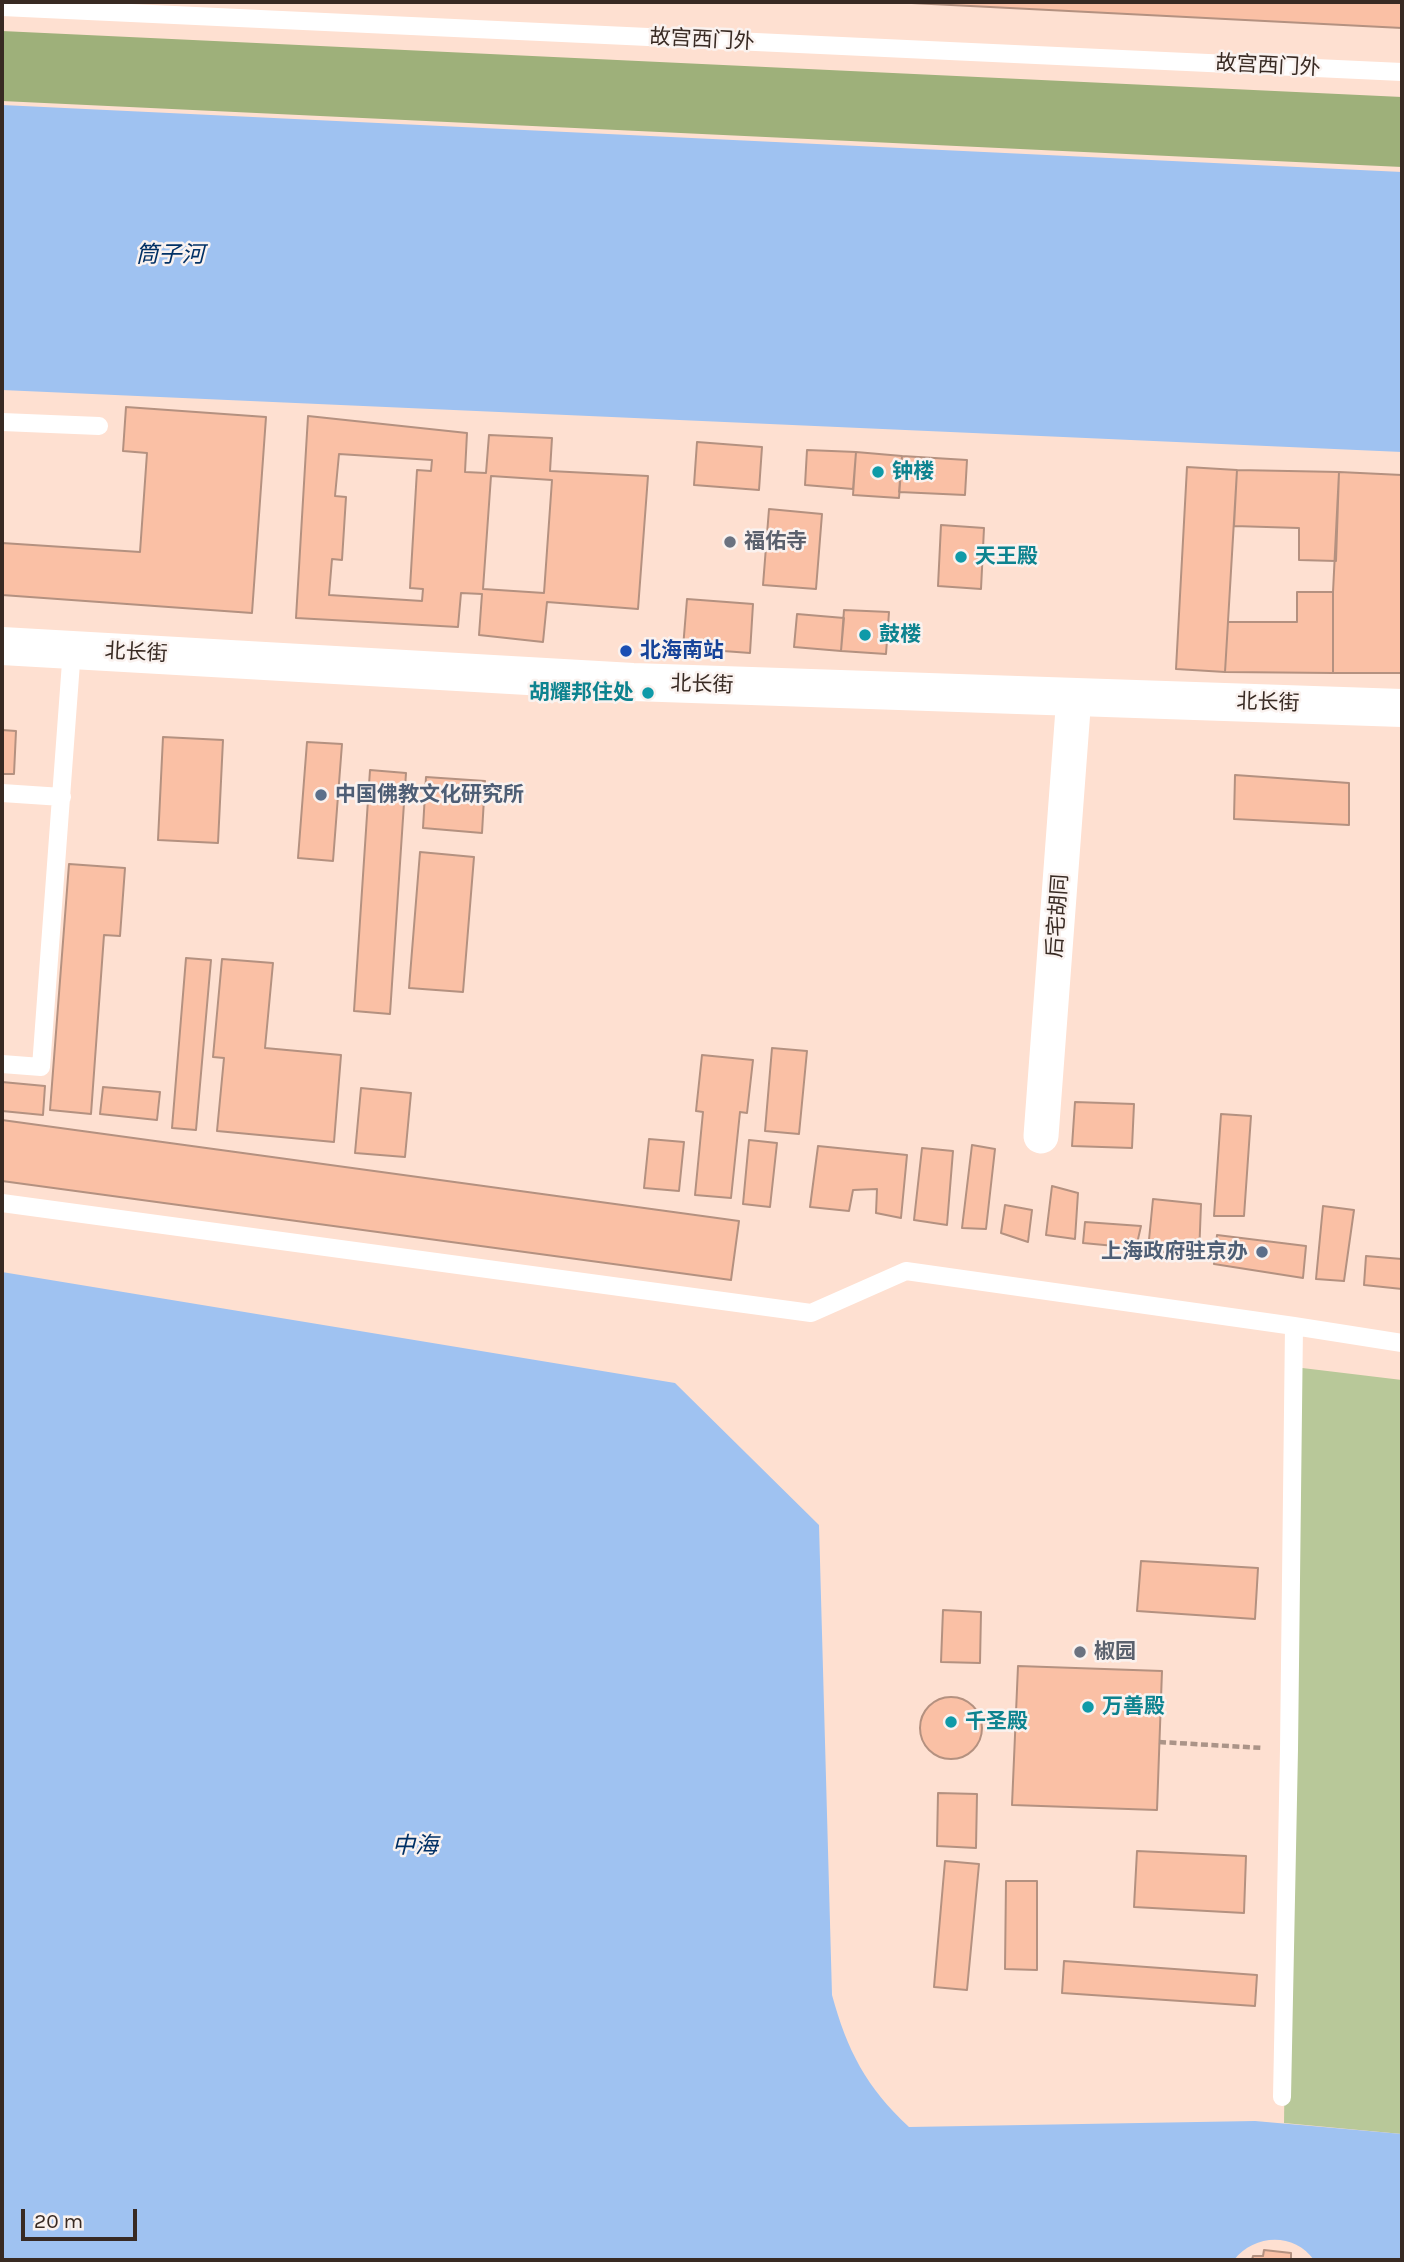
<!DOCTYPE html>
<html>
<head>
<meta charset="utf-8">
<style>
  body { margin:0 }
  #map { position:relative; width:1404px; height:2262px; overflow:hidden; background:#fee0d1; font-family:Karla,sans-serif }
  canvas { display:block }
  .frame { position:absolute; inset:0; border:4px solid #382a23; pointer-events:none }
  .scale { position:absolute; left:21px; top:2209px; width:116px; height:32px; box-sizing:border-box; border:4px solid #382a23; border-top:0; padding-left:9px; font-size:21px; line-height:24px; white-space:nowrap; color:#382a23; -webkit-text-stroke:5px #faf2ef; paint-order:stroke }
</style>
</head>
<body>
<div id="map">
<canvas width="1404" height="2262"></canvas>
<div class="frame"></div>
<div class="scale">20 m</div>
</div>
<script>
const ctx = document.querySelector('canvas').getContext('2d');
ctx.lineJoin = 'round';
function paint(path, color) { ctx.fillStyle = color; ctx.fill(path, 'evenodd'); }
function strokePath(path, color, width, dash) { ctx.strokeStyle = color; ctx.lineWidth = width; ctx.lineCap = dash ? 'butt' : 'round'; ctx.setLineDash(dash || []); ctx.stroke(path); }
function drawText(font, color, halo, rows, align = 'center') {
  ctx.font = font + ' Karla,"Noto Sans SC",sans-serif'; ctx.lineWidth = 5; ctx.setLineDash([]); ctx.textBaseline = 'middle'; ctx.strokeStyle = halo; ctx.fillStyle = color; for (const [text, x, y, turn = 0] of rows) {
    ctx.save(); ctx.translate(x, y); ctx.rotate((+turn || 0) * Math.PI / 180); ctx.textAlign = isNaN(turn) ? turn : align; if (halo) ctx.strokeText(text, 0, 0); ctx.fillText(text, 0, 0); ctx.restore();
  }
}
paint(new Path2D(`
  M 1294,1367 L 1402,1380 L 1402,2134 L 1284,2123 Z`), '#b8c899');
paint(new Path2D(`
  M 2,31 L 1402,97 L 1402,167 L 2,101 Z`), '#9eb07a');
paint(new Path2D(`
  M 2,105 L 1402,172 L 1402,452 L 2,390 Z
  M 2,1272 L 675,1383 L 819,1525 L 832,1995 C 847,2050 866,2087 909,2127 L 1255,2121 L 1402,2134 L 1402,2260 L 1314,2260 C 1294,2232 1254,2234 1234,2260 L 2,2260 Z`), '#9fc2f1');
const building = new Path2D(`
  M 892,2 L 1402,2 L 1402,28 Z
  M 126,407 L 266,417 L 252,613 L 2,595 L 2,543 L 140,552 L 147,453 L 123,451 Z
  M 308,416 L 467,433 L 465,472 L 486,473 L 489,435 L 552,438 L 550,471 L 648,476 L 638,609 L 547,602 L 543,642 L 479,635 L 482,594 L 461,593 L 458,627 L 296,618 ZM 339,454 L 432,460 L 431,471 L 417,470 L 410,588 L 423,589 L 422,601 L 329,595 L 332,559 L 342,560 L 346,497 L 335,496 ZM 491,476 L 552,480 L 544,593 L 483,589 Z
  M 697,442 L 762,447 L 759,490 L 694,485 Z
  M 807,450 L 856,452 L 853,489 L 805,485 Z
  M 856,452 L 902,456 L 899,498 L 853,495 Z
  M 902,456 L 967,460 L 965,495 L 899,492 Z
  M 1187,467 L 1237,470 L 1225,672 L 1176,669 Z
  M 1237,470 L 1339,472 L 1336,561 L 1299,560 L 1299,528 L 1234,526 Z
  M 1339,472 L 1402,475 L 1402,673 L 1333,673 L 1333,592 Z
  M 769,509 L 822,514 L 816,589 L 763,585 Z
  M 941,525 L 984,528 L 981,589 L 938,586 Z
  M 1297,592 L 1333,592 L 1333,673 L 1225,672 L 1228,622 L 1297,622 Z
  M 687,599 L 753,604 L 750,653 L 683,648 Z
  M 844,610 L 889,612 L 886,654 L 841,651 Z
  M 797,614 L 844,618 L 841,651 L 794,647 Z
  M 2,730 L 16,731 L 14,774 L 2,774 Z
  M 163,737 L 223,740 L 218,843 L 158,840 Z
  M 307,742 L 342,744 L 333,861 L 298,858 Z
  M 370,770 L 406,773 L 390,1014 L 354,1011 Z
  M 1235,775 L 1349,783 L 1349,825 L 1234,819 Z
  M 426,777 L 485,781 L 482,833 L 423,828 Z
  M 420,852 L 474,857 L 463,992 L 409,988 Z
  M 69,864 L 125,868 L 120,936 L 104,935 L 91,1114 L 50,1110 Z
  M 186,958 L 211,960 L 196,1130 L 172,1128 Z
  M 222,959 L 273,963 L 265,1048 L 341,1055 L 334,1142 L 217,1131 L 224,1058 L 213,1057 Z
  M 772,1048 L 807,1051 L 799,1134 L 765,1131 Z
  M 702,1055 L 753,1060 L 747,1113 L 740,1112 L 731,1198 L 695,1195 L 703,1112 L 696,1111 Z
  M 2,1082 L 45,1086 L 43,1115 L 2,1111 Z
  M 103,1087 L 160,1092 L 157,1120 L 100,1114 Z
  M 361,1088 L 411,1093 L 405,1157 L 355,1153 Z
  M 1075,1102 L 1134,1104 L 1132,1148 L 1072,1146 Z
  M 1221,1114 L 1251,1116 L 1244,1216 L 1214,1216 Z
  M 2,1120 L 739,1221 L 731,1280 L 2,1181 Z
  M 649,1139 L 684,1142 L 679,1191 L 644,1188 Z
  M 749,1140 L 777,1143 L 770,1207 L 743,1204 Z
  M 972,1145 L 995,1149 L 986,1229 L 962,1228 Z
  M 818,1146 L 907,1155 L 901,1218 L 876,1213 L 877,1189 L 853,1190 L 849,1211 L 810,1207 Z
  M 922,1148 L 953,1151 L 947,1225 L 914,1220 Z
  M 1052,1186 L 1078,1193 L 1075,1239 L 1046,1235 Z
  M 1153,1199 L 1201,1204 L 1199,1256 L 1148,1250 Z
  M 1005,1205 L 1032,1210 L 1028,1242 L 1001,1233 Z
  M 1323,1206 L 1354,1210 L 1344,1281 L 1316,1279 Z
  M 1085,1222 L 1141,1226 L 1136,1248 L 1083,1243 Z
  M 1217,1235 L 1306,1246 L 1303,1278 L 1214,1264 Z
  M 1366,1256 L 1402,1259 L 1402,1289 L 1364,1285 Z
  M 1141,1561 L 1258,1568 L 1255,1619 L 1137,1611 Z
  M 943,1610 L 981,1612 L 980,1663 L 941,1662 Z
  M 1018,1666 L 1162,1671 L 1157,1810 L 1012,1805 Z
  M920 1728a31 31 0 1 1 62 0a31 31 0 1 1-62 0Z
  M 938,1793 L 977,1794 L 976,1848 L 937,1846 Z
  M 1137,1851 L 1246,1856 L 1244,1913 L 1134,1907 Z
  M 945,1861 L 979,1864 L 967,1990 L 934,1987 Z
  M 1006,1881 L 1037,1881 L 1037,1970 L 1005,1969 Z
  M 1064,1961 L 1257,1975 L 1255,2006 L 1062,1993 Z
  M 1264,2250 L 1291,2253 L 1291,2260 L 1252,2260 L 1253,2256 L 1263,2256 Z`);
paint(building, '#fac0a5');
strokePath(building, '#b49180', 2);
strokePath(new Path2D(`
  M 1159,1742 L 1263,1748`), '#ab9488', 4.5, [7, 3.5]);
strokePath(new Path2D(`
  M 2,7 L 1402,72
  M 2,422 L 99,426
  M 2,793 L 62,797
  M 2,1064 L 41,1067 L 72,649
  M 2,1203 L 811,1313 L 906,1271 L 1294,1326 L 1402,1343
  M 1282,2097 L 1289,1749 L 1294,1326`), '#fff', 18);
strokePath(new Path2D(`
  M 1041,1136 L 1074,696`), '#fff', 35);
strokePath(new Path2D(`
  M 2,646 L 633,682 L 1402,708`), '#fff', 38);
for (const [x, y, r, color] of [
  [878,472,7,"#0f9aa8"],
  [730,542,7,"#6b7280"],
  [961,557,7,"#0f9aa8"],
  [865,635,7,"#0f9aa8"],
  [626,651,7,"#1a4fb4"],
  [648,693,7,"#0f9aa8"],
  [321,795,7,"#5c6f8a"],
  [1262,1252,7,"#5c6f8a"],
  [1080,1652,7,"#6b7280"],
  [1088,1707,7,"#0f9aa8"],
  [951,1722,7,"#0f9aa8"]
]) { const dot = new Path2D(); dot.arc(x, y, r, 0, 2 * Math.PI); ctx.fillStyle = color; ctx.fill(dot); strokePath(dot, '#faf2ef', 2.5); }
drawText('21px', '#382a23', '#faf2ef', [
  ["故宫西门外",702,40,3],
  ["故宫西门外",1268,66,3],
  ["北长街",136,653,3],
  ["北长街",702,685,2],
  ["北长街",1268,703,2],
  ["后宅胡同",1058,916,-86]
]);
drawText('bold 21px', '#0d838f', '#faf2ef', [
  ["钟楼",892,472],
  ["天王殿",975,557],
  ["鼓楼",879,635],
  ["胡耀邦住处",634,693,"right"],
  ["万善殿",1102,1707],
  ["千圣殿",965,1722]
], 'left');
drawText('bold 21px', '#5b616d', '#faf2ef', [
  ["福佑寺",744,542],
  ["椒园",1094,1652]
], 'left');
drawText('bold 21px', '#164399', '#faf2ef', [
  ["北海南站",640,651]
], 'left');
drawText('bold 21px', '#4e5e75', '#faf2ef', [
  ["中国佛教文化研究所",335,795],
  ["上海政府驻京办",1248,1252,"right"]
], 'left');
drawText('italic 23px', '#003065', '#faf2ef', [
  ["筒子河",170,255],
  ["中海",415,1846]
]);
</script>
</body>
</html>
